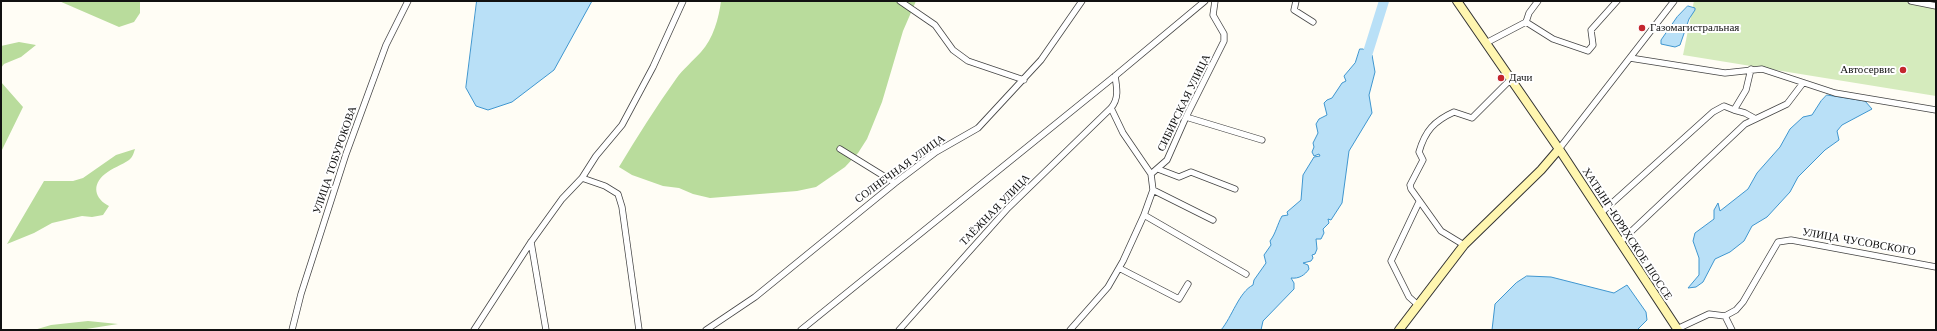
<!DOCTYPE html>
<html>
<head>
<meta charset="utf-8">
<style>
  body { margin:0 }
  #map { position:relative; width:1937px; height:331px; overflow:hidden; background:#fffdf5; font-family:"Libre Baskerville",serif }
  canvas { display:block }
  .frame { position:absolute; inset:0; border:2px solid #111; pointer-events:none }
</style>
</head>
<body>
<div id="map">
<canvas width="1937" height="331"></canvas>
<div class="frame"></div>
</div>
<script>
const ctx = document.querySelector('canvas').getContext('2d');
ctx.lineJoin = 'round';
function paint(path, color) { ctx.fillStyle = color; ctx.fill(path, 'evenodd'); }
function strokePath(path, color, width, dash) { ctx.strokeStyle = color; ctx.lineWidth = width; ctx.lineCap = dash ? 'butt' : 'round'; ctx.setLineDash(dash || []); ctx.stroke(path); }
function drawText(font, color, halo, rows, align = 'center') {
  ctx.font = font + ' "Libre Baskerville",serif'; ctx.lineWidth = 4; ctx.setLineDash([]); ctx.textBaseline = 'middle'; ctx.strokeStyle = halo; ctx.fillStyle = color; for (const [text, x, y, turn = 0] of rows) {
    ctx.save(); ctx.translate(x, y); ctx.rotate((+turn || 0) * Math.PI / 180); ctx.textAlign = isNaN(turn) ? turn : align; if (halo) ctx.strokeText(text, 0, 0); ctx.fillText(text, 0, 0); ctx.restore();
  }
}
paint(new Path2D(`
  M 1694,1 L 1936,1 L 1936,96 L 1683,55 Z`), '#d5ebbd');
paint(new Path2D(`
  M 59,1 L 140,1 L 140,13 L 134,22 L 119,27 Z
  M 721,1 L 916,1 L 903,31 L 882,102 L 867,139 L 858,153 L 845,167 L 816,187 L 797,191 L 710,198 L 693,194 L 679,188 L 663,186 L 632,175 L 619,167 C 637,137 656,107 676,79 C 683,69 693,61 701,52 C 713,39 719,18 721,1 Z
  M 19,42 L 36,45 L 21,57 L 4,64 L 1,68 L 1,46 Z
  M 1,82 L 23,107 L 1,152 Z
  M 135,149 C 134,152 133,157 129,160 C 122,165 112,168 105,174 C 91,185 95,199 109,206 L 103,215 L 92,217 L 82,216 L 52,223 L 34,233 L 7,244 L 44,181 L 73,181 L 83,178 L 116,155 Z
  M 88,321 L 118,324 L 80,330 L 34,330 L 51,325 Z`), '#b9dc9c');
const water = new Path2D(`
  M 477,1 L 592,1 L 554,70 L 512,102 L 488,110 L 476,106 L 466,88 Z
  M 1688,6 L 1695,8 L 1695,10 L 1689,19 L 1680,45 L 1675,47 L 1661,44 L 1661,40 L 1677,17 Z
  M 1360,49 L 1363,49 L 1372,55 L 1375,72 L 1369,95 L 1372,113 L 1349,151 L 1342,203 L 1331,220 L 1328,219 L 1329,223 L 1323,229 L 1324,233 L 1321,239 L 1316,239 L 1317,249 L 1315,254 L 1312,255 L 1313,258 L 1311,261 L 1303,263 L 1308,265 L 1309,269 C 1305,275 1299,279 1291,278 L 1294,283 L 1294,289 L 1263,321 L 1261,330 L 1221,330 C 1232,317 1239,292 1253,285 L 1254,280 L 1266,263 L 1264,255 L 1271,245 L 1270,241 C 1276,233 1277,225 1282,216 L 1288,215 L 1287,212 L 1301,200 L 1303,175 L 1314,157 L 1320,156 L 1319,154 L 1314,156 L 1312,152 L 1314,147 L 1313,143 L 1318,133 L 1316,124 L 1319,119 L 1327,115 L 1324,103 L 1327,100 L 1332,98 L 1342,83 L 1346,81 L 1344,76 L 1355,63 Z
  M 1827,95 L 1865,101 L 1872,109 L 1842,125 L 1837,131 L 1839,140 L 1825,150 L 1798,177 L 1790,192 L 1767,217 L 1752,226 L 1744,241 L 1730,252 L 1715,259 L 1703,282 L 1696,287 L 1688,288 L 1699,275 L 1699,258 L 1693,241 L 1695,233 L 1714,219 L 1714,210 L 1718,203 L 1720,211 L 1748,189 L 1757,173 L 1780,147 L 1790,129 L 1803,117 L 1812,115 L 1821,101 Z
  M 1527,276 L 1551,277 L 1614,293 L 1627,285 L 1646,312 L 1647,320 L 1637,330 L 1492,330 L 1495,304 L 1516,283 Z`);
paint(water, '#b9e0f7');
strokePath(water, '#3f96cf', 1);
strokePath(new Path2D(`
  M 1364,65 L 1384,1`), '#b9e0f7', 10);
const street = new Path2D(`
  M 900,1 L 935,25 L 953,50 L 968,61 L 1024,80
  M 1296,1 L 1294,10 L 1313,22
  M 1911,1 L 1936,6
  M 1526,22 L 1553,39 L 1588,51 L 1593,45 L 1591,30 L 1617,1
  M 1486,43 L 1526,22 L 1529,13 L 1538,1
  M 1630,58 L 1725,73 L 1762,69 L 1835,93 L 1936,110
  M 1111,108 L 1123,133 L 1151,174
  M 1734,110 L 1745,113 L 1754,118
  M 1186,117 L 1262,140
  M 840,149 L 895,183
  M 1559,149 L 1674,1
  M 1158,169 L 1179,177 L 1191,172 L 1235,189
  M 582,178 L 605,186 L 618,194 L 622,207 L 639,330
  M 1153,190 L 1213,220
  M 1601,213 L 1713,112 L 1724,106 L 1734,110 L 1746,90 L 1751,69
  M 1144,215 L 1246,274
  M 531,242 L 546,330
  M 1620,242 L 1745,124 L 1787,104 L 1803,83
  M 1464,245 L 1441,231 L 1411,189 L 1410,185 L 1423,160 L 1419,152 C 1425,131 1434,121 1454,112 L 1472,118 L 1510,80
  M 1119,268 L 1179,299 L 1188,284
  M 1418,305 L 1409,297 L 1391,261 L 1419,202
  M 1725,316 L 1732,330
  M 1677,329 L 1709,314 L 1725,316 L 1736,310 L 1743,302 L 1778,242 L 1791,240 L 1936,267
  M 292,330 L 301,294 L 346,154 L 386,45 L 408,1
  M 474,330 L 531,242 L 562,199 L 582,178 L 596,156 L 622,125 L 653,67 L 683,1
  M 706,330 L 755,297 L 895,183 L 936,152 L 978,128 L 1041,60 L 1082,1
  M 801,330 L 1115,76 L 1205,1
  M 899,330 L 1008,208 L 1111,108 C 1119,99 1117,88 1115,76
  M 1070,330 L 1108,287 L 1123,261 L 1144,215 L 1153,190 L 1151,174 L 1167,160 L 1186,117 L 1224,41 L 1224,34 L 1213,15 L 1215,1`);
const secondary = new Path2D(`
  M 1457,1 L 1559,149 L 1678,330
  M 1399,330 L 1464,245 L 1541,170 L 1559,149`);
strokePath(street, '#444', 7);
strokePath(secondary, '#333', 10);
strokePath(street, '#fff', 5.5);
strokePath(secondary, '#fff6b0', 8);
for (const [x, y, r, color] of [
  [1642,28,4,"#c4262e"],
  [1903,70,4,"#c4262e"],
  [1501,78,4,"#c4262e"]
]) { const dot = new Path2D(); dot.arc(x, y, r, 0, 2 * Math.PI); ctx.fillStyle = color; ctx.fill(dot); strokePath(dot, '#fff', 1.5); }
drawText('11px', '#111', '#fff', [
  ["Газомагистральная",1650,28],
  ["Автосервис",1895,70,"right"],
  ["Дачи",1509,78]
], 'left');
drawText('11px', '#111', '#fff', [
  ["СИБИРСКАЯ УЛИЦА",1184,103,-64],
  ["УЛИЦА ТОБУРОКОВА",335,160,-71],
  ["СОЛНЕЧНАЯ УЛИЦА",900,169,-36],
  ["ТАЁЖНАЯ УЛИЦА",995,210,-46],
  ["ХАТЫНГ-ЮРЯХСКОЕ ШОССЕ",1627,234,57],
  ["УЛИЦА ЧУСОВСКОГО",1859,242,10]
]);
</script>
</body>
</html>
